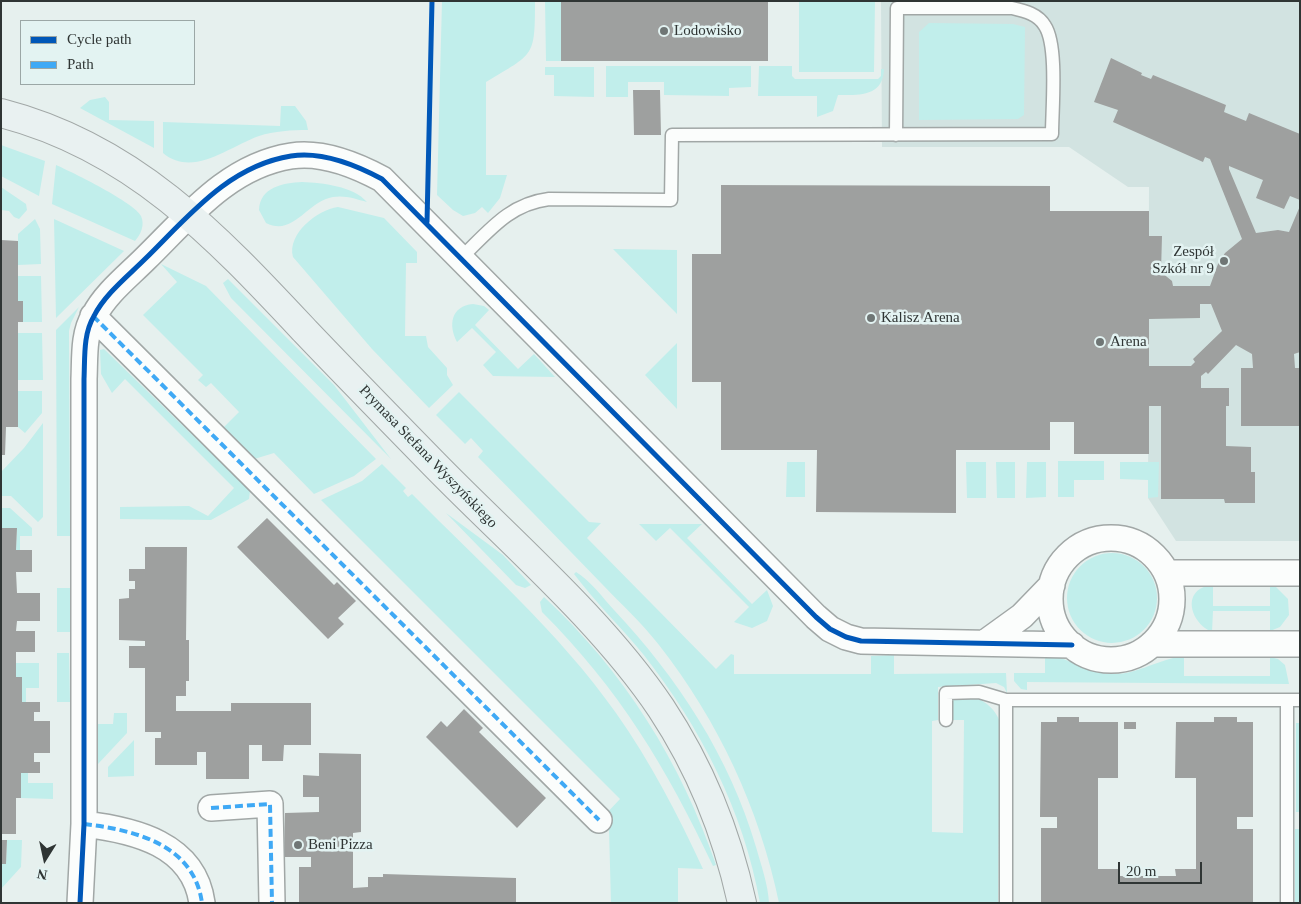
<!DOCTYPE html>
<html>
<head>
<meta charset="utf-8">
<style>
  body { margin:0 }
  #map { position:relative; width:1301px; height:904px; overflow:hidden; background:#e6f0ee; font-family:"Times New Roman",serif }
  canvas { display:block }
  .frame { position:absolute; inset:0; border:2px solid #2f3534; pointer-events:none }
  .legend { position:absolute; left:20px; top:20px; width:175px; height:65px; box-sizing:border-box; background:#e3f3f2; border:1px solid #9ba7a6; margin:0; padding:6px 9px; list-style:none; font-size:15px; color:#2f3534 }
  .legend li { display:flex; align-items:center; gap:10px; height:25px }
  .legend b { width:25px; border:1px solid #9ba7a6 }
  .north { position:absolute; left:20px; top:834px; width:50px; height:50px; -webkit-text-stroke:4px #e3f3f2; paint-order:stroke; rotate:190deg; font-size:14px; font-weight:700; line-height:20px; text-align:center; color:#2f3534 }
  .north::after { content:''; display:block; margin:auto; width:18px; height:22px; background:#2f3534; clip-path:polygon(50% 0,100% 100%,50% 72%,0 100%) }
  .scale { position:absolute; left:1118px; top:862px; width:84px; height:22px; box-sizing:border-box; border:2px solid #2f3534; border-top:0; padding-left:6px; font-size:15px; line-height:18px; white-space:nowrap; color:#2f3534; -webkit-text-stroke:4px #e3f3f2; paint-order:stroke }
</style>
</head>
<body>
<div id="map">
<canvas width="1301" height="904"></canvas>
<div class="frame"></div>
<ul class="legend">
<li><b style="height:6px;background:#0057b8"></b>Cycle path</li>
<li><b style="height:6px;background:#3fa9f5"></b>Path</li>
</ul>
<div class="north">N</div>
<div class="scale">20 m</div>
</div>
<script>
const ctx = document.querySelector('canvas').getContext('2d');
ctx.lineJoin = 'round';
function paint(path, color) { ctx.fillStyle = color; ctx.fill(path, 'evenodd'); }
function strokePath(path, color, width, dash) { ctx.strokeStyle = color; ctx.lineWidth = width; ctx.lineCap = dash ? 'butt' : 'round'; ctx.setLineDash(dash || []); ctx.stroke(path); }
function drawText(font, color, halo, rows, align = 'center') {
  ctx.font = font + ' "Times New Roman",serif'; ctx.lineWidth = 5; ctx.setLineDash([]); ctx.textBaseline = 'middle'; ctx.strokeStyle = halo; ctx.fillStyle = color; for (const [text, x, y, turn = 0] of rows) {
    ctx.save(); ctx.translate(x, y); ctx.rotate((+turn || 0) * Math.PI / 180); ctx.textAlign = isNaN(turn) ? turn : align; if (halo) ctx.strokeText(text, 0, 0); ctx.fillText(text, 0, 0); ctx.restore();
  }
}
paint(new Path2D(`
  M 881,1 L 1300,2 L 1300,541 L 1176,541 L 1148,498 L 1149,187 L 1128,187 L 1069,147 L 882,147 Z`), '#d2e3e1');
paint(new Path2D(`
  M 442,1 L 535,1 C 535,58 534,53 486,82 L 486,175 L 507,175 L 500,198 L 488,213 L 482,207 L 475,213 L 463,216 L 453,210 L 437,195 Z
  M 545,1 L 561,1 L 561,61 L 546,61 Z
  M 799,1 L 875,1 L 874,72 L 799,72 Z
  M 929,23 L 1013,24 L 1025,27 L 1024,115 L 1018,119 L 919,120 L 919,32 Z
  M 606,66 L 751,66 L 751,87 L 729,88 L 729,96 L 664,95 L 664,82 L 628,82 L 628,97 L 606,97 Z
  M 759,66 L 792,66 L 792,76 L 795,79 L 878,79 L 881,76 L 881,69 L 884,69 C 883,97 859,95 838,95 L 833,111 L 817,117 L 817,96 L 758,96 Z
  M 545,67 L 594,67 L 594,97 L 554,96 L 554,75 L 545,75 Z
  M 105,97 L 109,102 L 109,120 L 154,121 L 154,148 L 80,108 L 90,100 Z
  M 281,106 L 295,106 L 306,121 L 308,130 C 292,130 274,131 259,136 C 228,147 193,178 163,153 L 163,122 L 280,126 Z
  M 1,145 L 45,161 L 39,196 L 1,176 Z
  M 56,165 C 72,172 135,203 141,216 C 145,225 141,234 135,241 L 52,204 Z
  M 302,182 C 323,183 353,186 367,202 C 356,199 345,195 333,197 C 307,201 294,237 266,223 L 259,210 C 260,187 283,183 302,182 Z
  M 1,187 L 26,204 L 27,210 L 19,219 L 14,217 L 9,211 L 1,210 Z
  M 338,207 L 384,218 L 417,252 L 417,263 L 406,263 L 405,336 L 426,336 L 428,347 L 447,368 L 447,375 L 453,385 L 429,408 L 372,349 L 293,257 C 287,234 317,210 338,207 Z
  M 35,219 L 40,229 L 41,264 L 18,265 L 18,234 Z
  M 54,219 L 124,251 L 56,318 Z
  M 613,249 L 677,250 L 677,314 Z
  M 161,264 L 206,286 L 376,459 L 354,476 L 314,494 L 274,453 L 251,460 L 222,429 L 239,412 L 211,383 L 206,387 L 198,380 L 203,375 L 143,315 L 177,282 Z
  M 18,276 L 41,276 L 42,322 L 23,322 L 23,301 L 18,301 Z
  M 228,279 L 334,385 L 391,459 L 231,298 L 223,283 Z
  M 473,304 L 484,306 L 489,310 L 475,325 L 518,369 L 534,354 L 555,377 L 493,376 L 483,365 L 496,352 L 472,328 L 457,342 C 448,325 451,306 473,304 Z
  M 79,307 L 71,323 L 69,331 L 70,536 L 57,536 L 56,330 Z
  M 18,333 L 42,333 L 43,380 L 18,380 Z
  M 677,343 L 677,409 L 645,375 Z
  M 104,349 L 250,491 L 249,499 L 211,520 L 120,519 L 120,507 L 189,506 L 208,516 L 234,488 L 125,379 L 112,393 L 101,374 L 100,350 Z
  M 18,391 L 42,391 L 42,413 L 25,433 L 18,427 Z
  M 459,392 L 589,522 L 601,523 L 587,538 L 716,669 L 731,654 L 734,655 L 734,674 L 871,674 L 871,656 L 894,655 L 894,674 L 1006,673 L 1007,693 L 1004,687 L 996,683 L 938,687 L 938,720 L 932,721 L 932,832 L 963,833 L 964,720 L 952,720 L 952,701 C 970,688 994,704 1000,722 L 998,903 L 779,903 C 759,808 719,722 659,645 C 642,623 621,604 602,584 C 561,542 520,499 478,457 L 483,451 L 471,438 L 465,444 L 436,415 Z
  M 43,423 L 43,517 L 38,522 L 11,496 L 1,496 L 1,472 L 24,448 Z
  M 1058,461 L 1104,461 L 1104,480 L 1074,480 L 1074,497 L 1058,497 Z
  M 787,462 L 805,462 L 805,497 L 786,497 Z
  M 966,462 L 986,462 L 986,498 L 967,498 Z
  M 996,462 L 1015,462 L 1015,498 L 997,498 Z
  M 1027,462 L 1046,462 L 1046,497 L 1026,498 Z
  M 1120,462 L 1159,462 L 1158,497 L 1148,498 L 1148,480 L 1120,479 Z
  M 382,464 L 406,488 L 403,491 L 408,497 L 412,494 C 481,564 560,633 616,713 C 650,761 678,815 703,869 L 678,868 L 678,903 L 611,903 L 609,829 L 603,817 L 620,799 L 321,500 L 362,481 Z
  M 1,508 L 10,508 L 32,528 L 32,536 L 20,536 L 20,551 L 16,550 L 17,528 L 1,528 Z
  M 446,513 L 503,555 L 531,585 L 525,588 L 516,585 Z
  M 639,524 L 702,524 L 687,538 L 752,604 L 767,590 L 773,606 L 767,621 L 752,628 L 734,622 L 749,607 L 670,528 L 656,541 Z
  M1067 598a45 45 0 1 1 90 0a45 45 0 1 1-90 0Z
  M 576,572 C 590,580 603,598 614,610 C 677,677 730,757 756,847 C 761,865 768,884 769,903 L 760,903 C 744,812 700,726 643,654 C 621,627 595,602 574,574 Z
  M 1213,585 L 1213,606 L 1270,606 L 1270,585 L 1274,585 L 1288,599 L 1289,615 L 1280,627 L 1270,631 L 1270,611 L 1213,611 L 1212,632 C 1189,622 1181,588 1213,585 Z
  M 57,588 L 70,588 L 70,632 L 57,632 Z
  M 544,597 C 624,671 681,762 716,865 L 713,866 C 666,767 620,690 542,612 L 540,602 Z
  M 57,653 L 69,653 L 70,702 L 57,702 Z
  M 1045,654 C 1069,657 1087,674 1112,674 C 1136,675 1159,659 1184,656 L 1184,676 L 1270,676 L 1270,657 L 1278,659 L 1285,665 L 1289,684 L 1027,682 L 1027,690 L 1021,689 L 1014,681 L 1014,673 L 1045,673 Z
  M 16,663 L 39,663 L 39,688 L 26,688 L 26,702 L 22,702 L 22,677 L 16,677 Z
  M 114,713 L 127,713 L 127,733 L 98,764 L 94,764 L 94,724 L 113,724 Z
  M 1296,723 L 1300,723 L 1300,812 L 1296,812 Z
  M 134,740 L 134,776 L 108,777 L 108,767 Z
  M 21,773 L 28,773 L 28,783 L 53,783 L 53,799 L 21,798 Z
  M 1295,829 L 1300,829 L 1300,903 L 1295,903 Z
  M 7,840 L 22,840 L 21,867 L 1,889 L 1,864 L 6,864 Z`), '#c1eeeb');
paint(new Path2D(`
  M 561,1 L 768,1 L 768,61 L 561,61 Z
  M 1111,58 L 1142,73 L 1141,75 L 1151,79 L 1153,75 L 1226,105 L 1224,112 L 1246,121 L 1249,113 L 1300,134 L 1300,200 L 1290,196 L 1284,209 L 1256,198 L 1263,180 L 1229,166 L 1229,169 L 1256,233 L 1278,230 L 1289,232 L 1300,206 L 1300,352 L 1294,354 L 1295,368 L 1300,368 L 1300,426 L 1241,426 L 1241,368 L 1253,368 L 1252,354 L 1236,345 L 1208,374 L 1206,372 L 1201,376 L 1201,388 L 1229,388 L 1229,406 L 1226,406 L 1226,446 L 1251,447 L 1251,472 L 1255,472 L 1255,503 L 1225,503 L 1224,499 L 1161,499 L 1161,406 L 1149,406 L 1149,454 L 1074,454 L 1074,422 L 1050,422 L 1050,450 L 956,450 L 956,513 L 816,512 L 817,450 L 721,450 L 721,382 L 692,382 L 692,254 L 721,254 L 721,185 L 1050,186 L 1050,211 L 1149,211 L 1149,236 L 1162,236 L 1161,272 L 1172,281 L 1173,286 L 1210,286 L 1218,264 L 1225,253 L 1242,239 L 1210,159 L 1205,157 L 1203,162 L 1113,122 L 1118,110 L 1094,102 ZM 1200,304 L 1211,304 L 1222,331 L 1193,359 L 1195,362 L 1191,366 L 1149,366 L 1149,319 L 1200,318 Z
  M 633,90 L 660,90 L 661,135 L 634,135 Z
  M 1,240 L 18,241 L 18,301 L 23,301 L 23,322 L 18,322 L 18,427 L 6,427 L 5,455 L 1,455 Z
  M 267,518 L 334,585 L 337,582 L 356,601 L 338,618 L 344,624 L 328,639 L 237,547 Z
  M 1,528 L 17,528 L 16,550 L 32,550 L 32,572 L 16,572 L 17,593 L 40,593 L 40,621 L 17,621 L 16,631 L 35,631 L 35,652 L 16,652 L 16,677 L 22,677 L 22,702 L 40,702 L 40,712 L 34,712 L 34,721 L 50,721 L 50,753 L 34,753 L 34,762 L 40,762 L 40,773 L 21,773 L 21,798 L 16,798 L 16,834 L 1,834 Z
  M 145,547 L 187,547 L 186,640 L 189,640 L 189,681 L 186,681 L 186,696 L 176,696 L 176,711 L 231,711 L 231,703 L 311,703 L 311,745 L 284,745 L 283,761 L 262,761 L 262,745 L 249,745 L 249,779 L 206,779 L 206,752 L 197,752 L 197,765 L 155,765 L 155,738 L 161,738 L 161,732 L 145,732 L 145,668 L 129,668 L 129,646 L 145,646 L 145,641 L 119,640 L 119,599 L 129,598 L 129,589 L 135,589 L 135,581 L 129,581 L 129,569 L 145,569 Z
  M 464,709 L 483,728 L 479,732 L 546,798 L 517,828 L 426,737 L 441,721 L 447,727 Z
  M 1057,717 L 1079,717 L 1079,722 L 1118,722 L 1118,778 L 1098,778 L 1098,869 L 1118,869 L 1118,876 L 1176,876 L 1175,869 L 1196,869 L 1196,778 L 1175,778 L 1176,722 L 1214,722 L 1214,717 L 1237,717 L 1237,722 L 1253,722 L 1253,817 L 1237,817 L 1237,829 L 1253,829 L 1253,903 L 1041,903 L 1041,828 L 1057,828 L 1057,817 L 1040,817 L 1041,722 L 1057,722 Z
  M 1124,722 L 1136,722 L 1136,729 L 1124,729 Z
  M 319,753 L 361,754 L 361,832 L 353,833 L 353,888 L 368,887 L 368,877 L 383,877 L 383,874 L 516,878 L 516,903 L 299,903 L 299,867 L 311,867 L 311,857 L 284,857 L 285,813 L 319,812 L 319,797 L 303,797 L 303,775 L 319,776 Z
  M 1,840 L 7,840 L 6,864 L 1,864 Z`), '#9ea09f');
const lane = new Path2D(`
  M 461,258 C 489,231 509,204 549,199 L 671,200 L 672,135 L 1052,134 C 1052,109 1058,46 1045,26 C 1038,14 1025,11 1012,8 L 897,8 L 896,135
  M 1287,700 L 1287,903
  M 946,720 L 946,693 L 979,692 L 1006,700
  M 1006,903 L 1006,700 L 1300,700`);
const street = new Path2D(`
  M 93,316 L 599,820
  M1050 599a61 61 0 1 1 122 0a61 61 0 1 1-122 0Z
  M 1167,573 L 1300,573
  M 986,642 L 1022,616 L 1052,585
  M 1152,644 L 1300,644
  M 211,808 L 270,804 L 272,903
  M 84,824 C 134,830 194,844 202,903
  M 80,903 L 84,824 L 84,379 C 85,358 83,334 94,316 C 105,294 128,276 145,259 C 188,217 228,166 291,156 C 322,151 356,165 382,179 L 816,617 L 830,629 L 846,637 L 861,641 L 1072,645`);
const secondary = new Path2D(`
  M 1,113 C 133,147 216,236 305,331 C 347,375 390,419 433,463 C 508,540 601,619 661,708 C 700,767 727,834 742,903`);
strokePath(lane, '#a1a7a6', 15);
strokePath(street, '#a1a7a6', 28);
strokePath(secondary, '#a1a7a6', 30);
strokePath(lane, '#fbfdfc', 12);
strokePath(street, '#fbfdfc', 25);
strokePath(secondary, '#e9f1f1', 28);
strokePath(new Path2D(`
  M 93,316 L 599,820
  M 211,808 L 270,804 L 272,903
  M 84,824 C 134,830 194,844 202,903`), '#3fa9f5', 4, [8, 4]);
strokePath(new Path2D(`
  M 427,222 L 432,1
  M 80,903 L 84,824 L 84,379 C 85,358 83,334 94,316 C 105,294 128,276 145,259 C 188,217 228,166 291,156 C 322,151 356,165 382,179 L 816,617 L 830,629 L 846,637 L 861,641 L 1072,645`), '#0057b8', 5);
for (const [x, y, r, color] of [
  [664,31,5,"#6f7675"],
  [1224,261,5,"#6f7675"],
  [871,318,5,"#6f7675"],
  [1100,342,5,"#6f7675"],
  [298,845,5,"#6f7675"]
]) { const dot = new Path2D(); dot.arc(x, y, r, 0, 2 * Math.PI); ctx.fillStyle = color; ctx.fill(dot); strokePath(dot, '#e3f3f2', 2); }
drawText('15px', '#2f3534', '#e3f3f2', [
  ["Lodowisko",674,31],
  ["Zespół",1214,252,"right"],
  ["Szkół nr 9",1214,269,"right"],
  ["Kalisz Arena",881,318],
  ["Arena",1110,342],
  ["Beni Pizza",308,845]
], 'left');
drawText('15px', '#2f3534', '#e3f3f2', [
  ["Prymasa Stefana Wyszyńskiego",428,457,46]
]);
</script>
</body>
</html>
